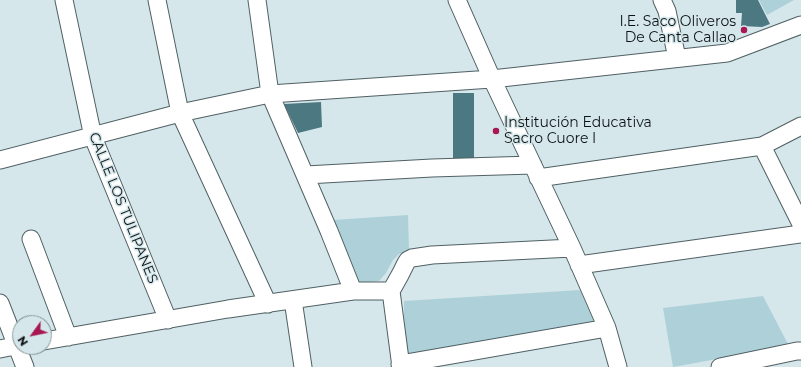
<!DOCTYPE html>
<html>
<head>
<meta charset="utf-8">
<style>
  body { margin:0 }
  #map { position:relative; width:801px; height:367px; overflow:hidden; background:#d5e7eb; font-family:Montserrat,sans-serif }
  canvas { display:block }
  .north { position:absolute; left:12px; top:315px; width:40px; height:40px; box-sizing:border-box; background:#d5e7eb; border:1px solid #859295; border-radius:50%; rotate:237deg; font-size:11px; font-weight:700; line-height:16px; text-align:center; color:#0d1315 }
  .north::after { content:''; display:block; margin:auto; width:14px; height:18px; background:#a71754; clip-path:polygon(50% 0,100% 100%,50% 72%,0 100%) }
</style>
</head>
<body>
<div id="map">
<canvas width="801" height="367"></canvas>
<div class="north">N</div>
</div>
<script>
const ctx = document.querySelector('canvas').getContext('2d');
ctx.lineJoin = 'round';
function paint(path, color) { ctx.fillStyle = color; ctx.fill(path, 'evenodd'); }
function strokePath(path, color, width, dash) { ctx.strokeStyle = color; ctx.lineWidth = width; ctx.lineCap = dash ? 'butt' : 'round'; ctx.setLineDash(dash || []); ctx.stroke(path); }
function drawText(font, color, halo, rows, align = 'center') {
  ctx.font = font + ' Montserrat,sans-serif'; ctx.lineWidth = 3; ctx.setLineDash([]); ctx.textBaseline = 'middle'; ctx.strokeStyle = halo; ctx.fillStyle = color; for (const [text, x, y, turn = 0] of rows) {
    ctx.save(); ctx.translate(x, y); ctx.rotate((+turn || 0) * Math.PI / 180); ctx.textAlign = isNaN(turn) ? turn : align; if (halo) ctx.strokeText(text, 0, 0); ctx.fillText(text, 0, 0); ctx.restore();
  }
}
paint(new Path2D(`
  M 759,0 L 794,0 L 767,15 Z
  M 408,215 L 409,250 L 399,254 L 393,260 L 386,273 L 379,281 L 359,284 L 333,220 Z
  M 580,290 L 595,324 L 408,357 L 404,319 L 404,301 Z
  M 763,296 L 789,346 L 673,367 L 663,308 Z`), '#aed1d9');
paint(new Path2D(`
  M 736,0 L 758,0 L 770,24 L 762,27 L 741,26 L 742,13 L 736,13 Z
  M 453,93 L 474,93 L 474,158 L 453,159 Z
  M 321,102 L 322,127 L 298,133 L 284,104 Z`), '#4c7882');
const minor = new Path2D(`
  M 64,0 L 93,137 L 168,320
  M 157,0 L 180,113 L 268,304
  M 257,0 L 270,94 L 329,231 L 353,291
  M 457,0 L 492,79 L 572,248 L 607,328 L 618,367
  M 662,0 L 667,11 L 677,58
  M 762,146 L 801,224
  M 0,160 L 180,113 L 270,94 L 492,79 L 727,53 L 801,25
  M 306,175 L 432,168 L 533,165
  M 538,178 L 762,146 L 801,126
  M 31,239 L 68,337
  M 579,265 L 801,234
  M 293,300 L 303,367
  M 0,303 L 25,367
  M 44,341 L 228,309 L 353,291 L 391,291
  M 0,349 L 20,345
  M 400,364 L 607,328
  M 401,367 L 391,291 L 400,275 L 406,263 L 408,260 L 412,258 L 432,255 L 572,248
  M 720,367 L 797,351 L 801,351`);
strokePath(minor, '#506064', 19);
strokePath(minor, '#fff', 17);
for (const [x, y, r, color] of [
  [744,30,4,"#a71754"],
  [496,131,4,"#a71754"]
]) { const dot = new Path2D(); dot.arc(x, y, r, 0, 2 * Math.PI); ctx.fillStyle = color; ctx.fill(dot); strokePath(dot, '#d5e7eb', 1.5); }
drawText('14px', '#0d1315', '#d5e7eb', [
  ["I.E. Saco Oliveros",736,22],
  ["De Canta Callao",736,38],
  ["Institución Educativa",504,123,"left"],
  ["Sacro Cuore I",504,139,"left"]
], 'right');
drawText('14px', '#0d1315', '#d5e7eb', [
  ["CALLE LOS TULIPANES",123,208,68]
]);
</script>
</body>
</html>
